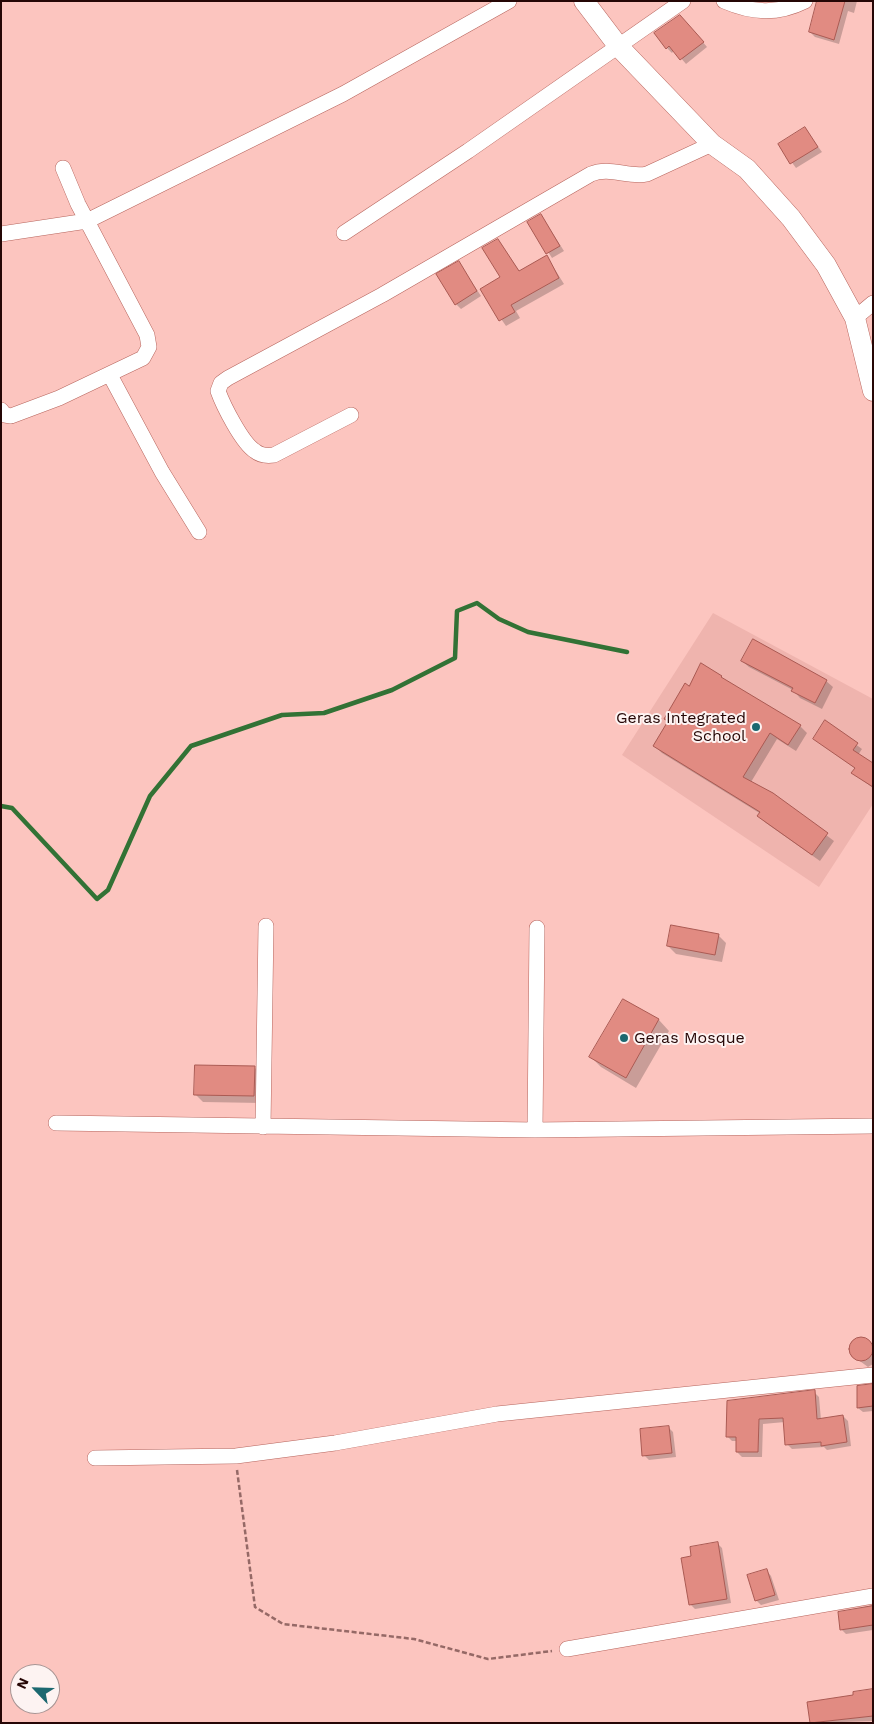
<!DOCTYPE html>
<html>
<head>
<meta charset="utf-8">
<style>
  body { margin:0 }
  #map { position:relative; width:874px; height:1724px; overflow:hidden; background:#fcc5bf; font-family:"Work Sans",sans-serif }
  canvas { display:block }
  .frame { position:absolute; inset:0; border:2px solid #250605; pointer-events:none }
  .north { position:absolute; left:10px; top:1664px; width:50px; height:50px; box-sizing:border-box; background:#fdf3f2; border:1px solid #a79493; border-radius:50%; rotate:294deg; font-size:14px; font-weight:700; line-height:20px; text-align:center; color:#250605 }
  .north::after { content:''; display:block; margin:auto; width:18px; height:22px; background:#1c6870; clip-path:polygon(50% 0,100% 100%,50% 72%,0 100%) }
</style>
</head>
<body>
<div id="map">
<canvas width="874" height="1724"></canvas>
<div class="frame"></div>
<div class="north">N</div>
</div>
<script>
const ctx = document.querySelector('canvas').getContext('2d');
ctx.lineJoin = 'round';
function paint(path, color) { ctx.fillStyle = color; ctx.fill(path, 'evenodd'); }
function strokePath(path, color, width, dash) { ctx.strokeStyle = color; ctx.lineWidth = width; ctx.lineCap = dash ? 'butt' : 'round'; ctx.setLineDash(dash || []); ctx.stroke(path); }
function drawText(font, color, halo, rows, align = 'center') {
  ctx.font = font + ' "Work Sans",sans-serif'; ctx.lineWidth = 4; ctx.setLineDash([]); ctx.textBaseline = 'middle'; ctx.strokeStyle = halo; ctx.fillStyle = color; for (const [text, x, y, turn = 0] of rows) {
    ctx.save(); ctx.translate(x, y); ctx.rotate((+turn || 0) * Math.PI / 180); ctx.textAlign = isNaN(turn) ? turn : align; if (halo) ctx.strokeText(text, 0, 0); ctx.fillText(text, 0, 0); ctx.restore();
  }
}
paint(new Path2D(`
  M 713,613 L 873,699 L 873,804 L 819,887 L 622,755 Z`), '#efb4ae');
paint(new Path2D(`
  M 821,1 L 857,1 L 854,13 L 848,11 L 839,44 L 815,37 L 810,32 Z
  M 693,30 L 707,47 L 686,64 L 674,50 L 672,53 L 667,48 L 656,33 Z
  M 805,129 L 822,152 L 796,168 L 779,145 Z
  M 541,215 L 564,251 L 552,258 L 529,222 Z
  M 498,240 L 520,272 L 547,257 L 564,284 L 516,311 L 520,318 L 506,326 L 481,290 L 502,277 Z
  M 459,263 L 481,296 L 461,309 L 456,304 Z
  M 742,661 L 826,681 L 833,687 L 822,709 L 800,698 L 793,690 L 749,667 Z
  M 726,682 L 800,726 L 807,733 L 796,751 L 777,739 L 751,782 L 773,795 L 834,841 L 820,861 L 766,823 L 759,816 L 761,814 L 662,753 L 655,746 L 669,722 L 666,719 L 689,687 Z
  M 825,722 L 862,749 L 858,755 L 873,765 L 873,788 L 853,773 L 856,769 L 814,738 Z
  M 718,935 L 726,943 L 722,962 L 676,954 L 668,946 Z
  M 624,1000 L 659,1020 L 669,1031 L 636,1088 L 601,1067 L 591,1057 Z
  M 254,1067 L 262,1075 L 261,1103 L 203,1102 L 195,1094 Z
  M 863,1338 L 873,1344 L 873,1364 L 868,1367 L 853,1356 L 851,1349 L 853,1342 Z
  M 873,1386 L 873,1411 L 863,1412 L 858,1408 Z
  M 814,1392 L 819,1397 L 821,1420 L 843,1416 L 848,1421 L 851,1446 L 827,1450 L 824,1447 L 792,1449 L 787,1444 L 785,1422 L 763,1424 L 762,1457 L 742,1457 L 737,1452 L 737,1441 L 732,1441 L 727,1436 L 728,1402 Z
  M 668,1427 L 673,1432 L 676,1457 L 649,1460 L 644,1455 Z
  M 717,1543 L 722,1548 L 731,1603 L 695,1609 L 690,1604 L 693,1557 Z
  M 767,1571 L 771,1576 L 779,1600 L 761,1605 L 756,1600 Z
  M 873,1605 L 873,1630 L 846,1634 L 841,1629 L 839,1613 Z
  M 873,1690 L 873,1721 L 811,1723 L 854,1696 Z`), '#0003');
strokePath(new Path2D(`
  M 1,806 L 12,808 L 97,899 L 108,890 L 150,796 L 191,746 L 282,715 L 324,713 L 392,690 L 455,658 L 457,611 L 477,603 L 499,619 L 528,632 L 627,652`), '#327235', 4.5);
const building = new Path2D(`
  M 817,1 L 845,1 L 834,40 L 809,32 Z
  M 680,15 L 704,42 L 680,60 L 669,46 L 666,49 L 654,33 Z
  M 805,127 L 818,147 L 790,164 L 778,144 Z
  M 541,214 L 560,246 L 546,254 L 527,222 Z
  M 498,239 L 519,271 L 547,255 L 559,278 L 511,305 L 515,312 L 499,321 L 480,289 L 500,277 L 482,248 Z
  M 459,261 L 477,291 L 455,305 L 436,274 Z
  M 753,639 L 827,680 L 815,703 L 791,691 L 793,688 L 741,661 Z
  M 701,663 L 722,676 L 721,677 L 801,725 L 788,745 L 770,733 L 743,777 L 773,793 L 828,833 L 812,855 L 757,816 L 760,812 L 653,746 L 668,721 L 664,719 L 685,683 L 689,686 Z
  M 825,720 L 858,743 L 853,750 L 873,763 L 873,787 L 851,773 L 855,768 L 813,739 Z
  M 671,925 L 719,934 L 715,955 L 667,946 Z
  M 623,999 L 659,1019 L 626,1078 L 589,1057 Z
  M 195,1065 L 255,1066 L 254,1096 L 194,1095 Z
  M849 1349a12 12 0 1 1 24 0a12 12 0 1 1-24 0Z
  M 873,1384 L 873,1406 L 857,1408 L 857,1386 Z
  M 815,1390 L 817,1419 L 843,1415 L 847,1442 L 821,1446 L 821,1442 L 785,1445 L 783,1418 L 759,1419 L 758,1452 L 736,1452 L 736,1437 L 726,1437 L 727,1401 Z
  M 669,1426 L 672,1453 L 642,1456 L 640,1429 Z
  M 718,1542 L 727,1599 L 689,1605 L 681,1558 L 691,1556 L 690,1547 Z
  M 767,1569 L 775,1595 L 755,1601 L 747,1575 Z
  M 873,1606 L 873,1625 L 840,1630 L 838,1612 Z
  M 873,1689 L 873,1716 L 810,1723 L 807,1702 L 853,1695 L 853,1692 Z`);
paint(building, '#e18b82');
strokePath(building, '#aa5a53', 1);
const minor = new Path2D(`
  M 724,1 C 752,13 777,15 805,1
  M 344,233 L 468,151 L 683,1
  M 1,234 L 87,221 L 343,94 L 509,1
  M 855,318 L 873,303
  M 110,375 L 162,472 L 199,532
  M 1,410 L 5,415 L 11,416 L 59,398 L 143,358 L 149,347 L 147,335 L 78,204 L 63,168
  M 351,415 L 274,455 C 267,456 261,456 255,451 C 242,443 223,405 218,391 L 221,383 L 228,378 L 382,295 L 591,174 C 610,166 628,178 647,174 L 712,144
  M 56,1123 L 535,1130 L 873,1126
  M 263,1127 L 266,926
  M 535,1130 L 537,928
  M 95,1458 L 236,1456 L 335,1443 L 497,1414 L 873,1375
  M 567,1649 L 873,1596`);
const tertiary = new Path2D(`
  M 584,1 L 619,47 L 712,144 L 747,169 L 791,218 L 826,265 L 855,318 L 873,391`);
strokePath(minor, '#b6645c', 16);
strokePath(tertiary, '#b6645c', 21);
strokePath(new Path2D(`
  M 237,1470 L 255,1607 L 283,1624 L 414,1639 L 488,1659 L 552,1651`), '#956966', 2.5, [5, 2.5]);
strokePath(minor, '#fff', 15);
strokePath(tertiary, '#fff', 20);
for (const [x, y, r, color] of [
  [756,727,5,"#1c6870"],
  [624,1038,5,"#1c6870"]
]) { const dot = new Path2D(); dot.arc(x, y, r, 0, 2 * Math.PI); ctx.fillStyle = color; ctx.fill(dot); strokePath(dot, '#fdf3f2', 2); }
drawText('16px', '#250605', '#fdf3f2', [
  ["Geras Integrated",746,718],
  ["School",746,736],
  ["Geras Mosque",634,1038,"left"]
], 'right');
</script>
</body>
</html>
